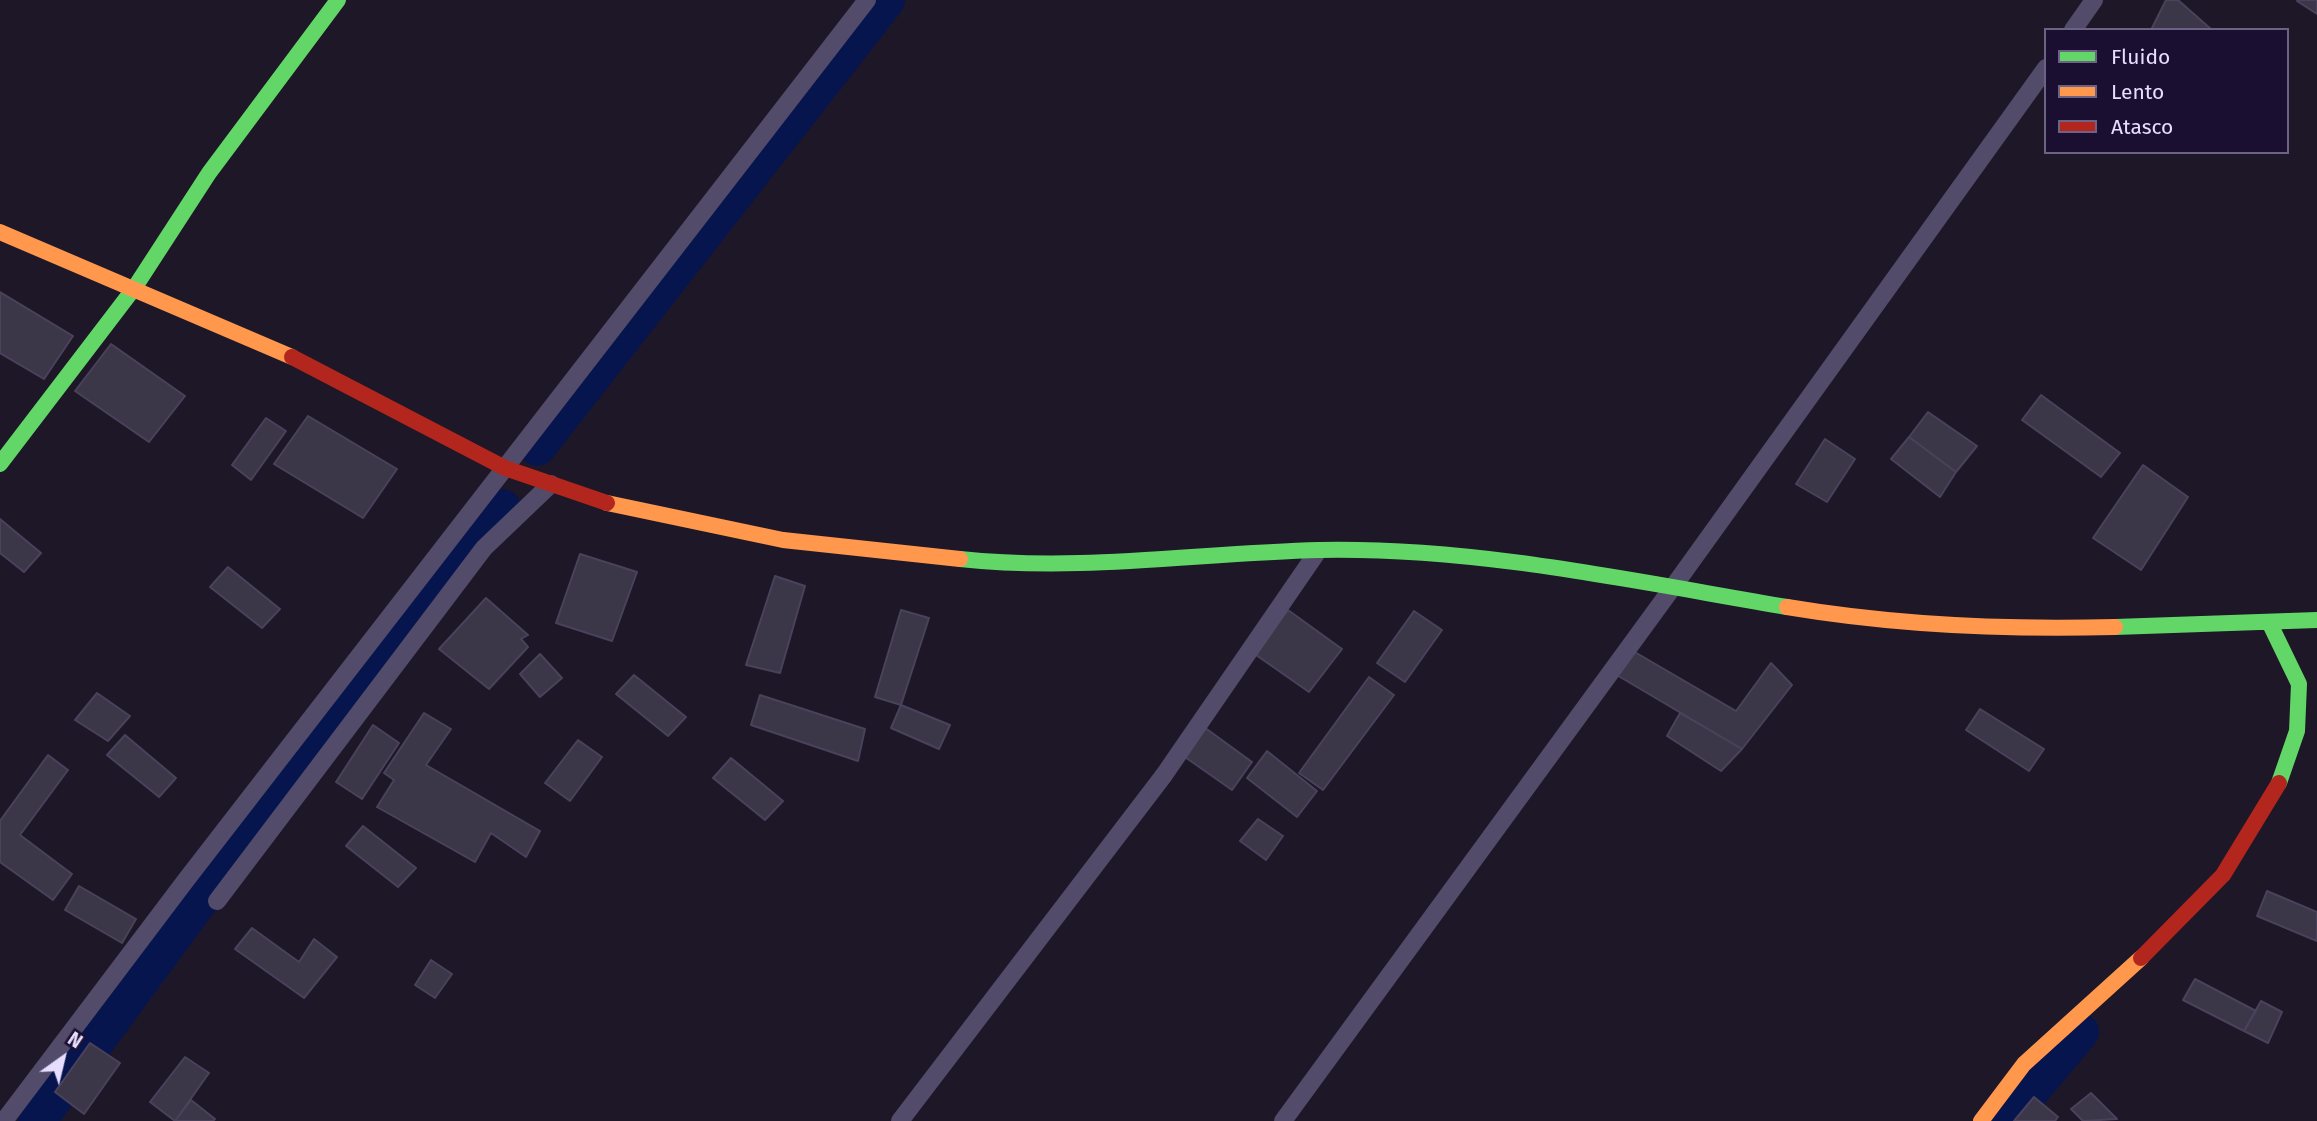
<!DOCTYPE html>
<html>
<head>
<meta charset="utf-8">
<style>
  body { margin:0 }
  #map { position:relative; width:2317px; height:1121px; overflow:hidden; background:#1d1728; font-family:"Fira Sans",sans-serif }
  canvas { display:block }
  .legend { position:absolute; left:2044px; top:28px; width:245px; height:126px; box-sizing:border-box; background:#1a0f30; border:2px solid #6c6283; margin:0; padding:9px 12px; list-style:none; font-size:21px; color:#e7deff }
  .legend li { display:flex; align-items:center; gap:14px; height:35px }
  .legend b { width:35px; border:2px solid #6c6283 }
  .north { position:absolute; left:28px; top:1023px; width:70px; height:70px; -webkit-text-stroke:5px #1a0f30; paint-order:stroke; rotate:34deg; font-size:19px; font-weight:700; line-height:28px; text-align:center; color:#e7deff }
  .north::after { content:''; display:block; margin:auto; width:24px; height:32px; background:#e7deff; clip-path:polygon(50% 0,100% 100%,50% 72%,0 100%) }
</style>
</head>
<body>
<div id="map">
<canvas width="2317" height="1121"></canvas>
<ul class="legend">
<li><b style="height:9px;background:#63d668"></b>Fluido</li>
<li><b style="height:9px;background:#ff974d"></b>Lento</li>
<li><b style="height:9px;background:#b3261e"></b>Atasco</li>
</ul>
<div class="north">N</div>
</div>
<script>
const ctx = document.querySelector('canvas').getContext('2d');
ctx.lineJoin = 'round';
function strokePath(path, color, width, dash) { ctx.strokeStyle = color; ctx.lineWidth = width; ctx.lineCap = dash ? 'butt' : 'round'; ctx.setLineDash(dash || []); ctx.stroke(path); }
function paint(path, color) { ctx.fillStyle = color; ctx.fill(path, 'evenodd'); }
strokePath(new Path2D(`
  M 537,447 L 886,0
  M 37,1121 L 457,550 L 502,508
  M 2005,1121 L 2080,1032`), '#07154f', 38);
const building = new Path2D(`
  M 2166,0 L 2178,0 L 2212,30 L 2151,30 Z
  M 2317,0 L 2317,14 L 2297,1 L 2298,0 Z
  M 0,292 L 73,336 L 44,379 L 0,353 Z
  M 111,344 L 185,396 L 149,442 L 75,391 Z
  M 2041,395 L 2120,453 L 2101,477 L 2022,420 Z
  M 1928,412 L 1977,446 L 1956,472 L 1909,437 Z
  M 308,416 L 397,469 L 363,518 L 274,464 Z
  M 266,418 L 286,431 L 251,480 L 232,465 Z
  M 1909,437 L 1956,472 L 1940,497 L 1891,459 Z
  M 1825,439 L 1855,459 L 1827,502 L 1796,484 Z
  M 2143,465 L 2188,497 L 2141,570 L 2093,538 Z
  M 0,519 L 41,553 L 24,572 L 0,553 Z
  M 580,554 L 637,572 L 612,641 L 556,623 Z
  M 228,567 L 280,609 L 262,628 L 210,587 Z
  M 775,576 L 805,586 L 780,673 L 746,665 Z
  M 486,598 L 528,635 L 521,639 L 528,647 L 489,689 L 439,649 Z
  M 901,610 L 929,618 L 901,705 L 875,697 Z
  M 1288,610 L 1342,649 L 1309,692 L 1256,655 Z
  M 1414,611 L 1442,630 L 1405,682 L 1377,663 Z
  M 1633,651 L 1736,711 L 1771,663 L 1792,685 L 1742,749 L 1615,674 Z
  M 540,654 L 562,678 L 540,697 L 520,674 Z
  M 634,675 L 686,717 L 668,736 L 616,694 Z
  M 1369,677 L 1394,695 L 1323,790 L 1299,773 Z
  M 97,693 L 130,716 L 108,741 L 75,720 Z
  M 760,695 L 865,729 L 858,761 L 751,725 Z
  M 901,705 L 950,725 L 939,749 L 891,728 Z
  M 1980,709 L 2044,749 L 2029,771 L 1966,730 Z
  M 424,713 L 451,729 L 426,765 L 540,831 L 526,857 L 491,833 L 475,862 L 377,807 L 394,780 L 384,773 Z
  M 1680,713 L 1742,749 L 1721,771 L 1667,736 Z
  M 373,725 L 399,743 L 362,799 L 336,782 Z
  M 1204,727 L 1252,762 L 1232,790 L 1182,755 Z
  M 125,735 L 176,778 L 159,797 L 107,755 Z
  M 578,740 L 602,757 L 570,801 L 545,783 Z
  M 1267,751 L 1317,791 L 1297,817 L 1247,778 Z
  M 48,755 L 68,770 L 20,835 L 72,874 L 53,900 L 0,862 L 0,821 Z
  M 731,758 L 783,801 L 765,820 L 713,778 Z
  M 1258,819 L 1283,836 L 1266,860 L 1240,841 Z
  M 363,826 L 416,868 L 398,887 L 346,846 Z
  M 79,886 L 136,919 L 122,943 L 65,910 Z
  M 2267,891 L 2317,912 L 2317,941 L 2257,916 Z
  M 252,928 L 299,962 L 314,939 L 337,957 L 304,998 L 235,949 Z
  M 431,960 L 452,974 L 435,998 L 415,985 Z
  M 2195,979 L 2256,1011 L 2244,1031 L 2183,1000 Z
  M 2261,1001 L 2282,1012 L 2268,1043 L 2244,1031 Z
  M 90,1043 L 120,1063 L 84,1114 L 55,1092 Z
  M 185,1057 L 209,1073 L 175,1121 L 150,1102 Z
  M 2091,1093 L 2117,1119 L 2083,1121 L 2071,1109 Z
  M 2034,1097 L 2058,1117 L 2055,1121 L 2014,1121 Z
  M 191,1100 L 215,1119 L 213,1121 L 175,1121 Z`);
paint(building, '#3c3649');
strokePath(building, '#4a425b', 2);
strokePath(new Path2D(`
  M 2073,30 L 2094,0
  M 217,901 L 484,548 L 551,484
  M 4,1121 L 186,880 L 867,0
  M 900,1121 L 1164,775 L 1318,551
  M 1283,1121 L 1673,587 L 2046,68`), '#524b69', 18);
strokePath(new Path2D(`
  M 0,464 L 135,287 L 209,173 L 338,0
  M 960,559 C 1081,572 1199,553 1319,550 C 1477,547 1633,581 1787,607
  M 2270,624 L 2299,684 L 2297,731 L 2279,783
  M 2115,627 L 2317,620`), '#63d668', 16);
strokePath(new Path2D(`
  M 0,232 L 292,357
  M 607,503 L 783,540 L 960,559
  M 1787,607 C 1895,625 2005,630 2115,627
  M 1981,1121 L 2024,1064 L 2141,958`), '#ff974d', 16);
strokePath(new Path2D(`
  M 292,357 L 505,468 L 607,503
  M 2141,958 L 2223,875 L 2279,783`), '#b3261e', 16);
</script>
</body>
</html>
